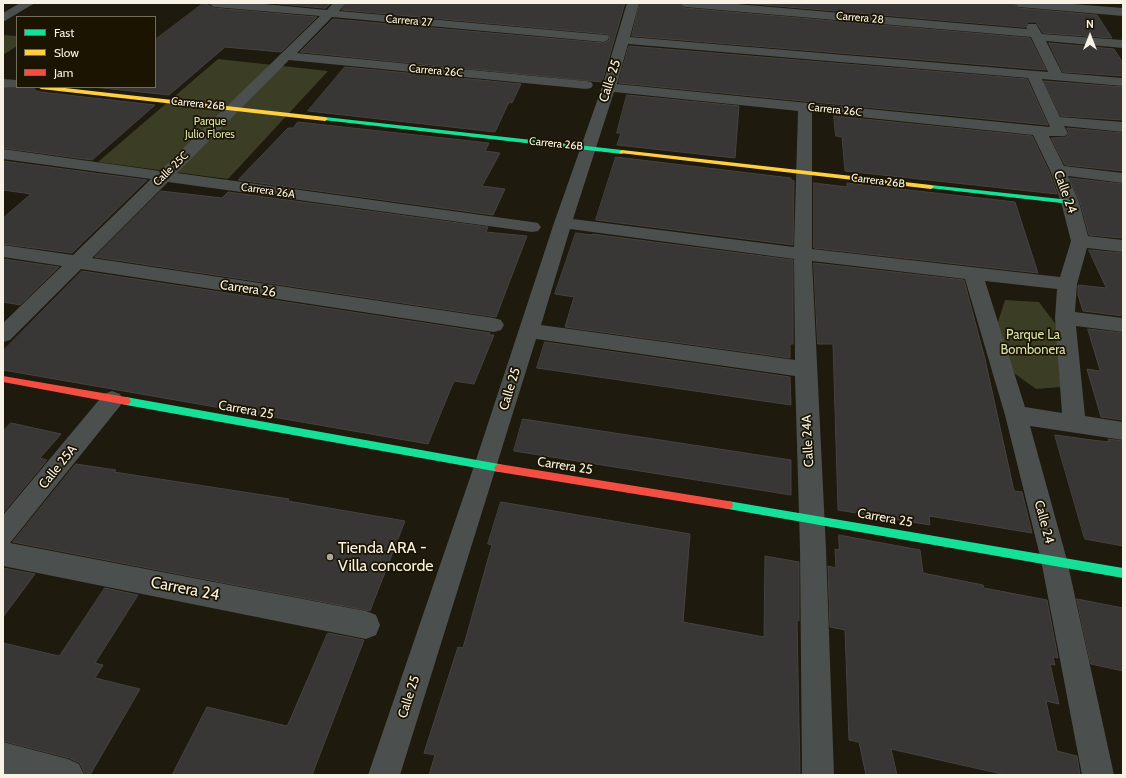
<!DOCTYPE html>
<html>
<head>
<meta charset="utf-8">
<style>
  body { margin:0 }
  #map { position:relative; width:1126px; height:778px; overflow:hidden; background:#1e1a0d; font-family:Cabin,sans-serif }
  canvas { display:block }
  .frame { position:absolute; inset:0; border:4px solid #f7f2e4; pointer-events:none }
  .legend { position:absolute; left:16px; top:16px; width:140px; height:72px; box-sizing:border-box; background:#1b1400; border:1px solid #736d5b; margin:0; padding:5px 7px; list-style:none; font-size:12px; color:#f7f2e4 }
  .legend li { display:flex; align-items:center; gap:8px; height:20px }
  .legend b { width:20px; border:1px solid #736d5b }
  .north { position:absolute; left:1070px; top:16px; width:40px; height:40px; -webkit-text-stroke:3px #1b1400; paint-order:stroke; rotate:0deg; font-size:11px; font-weight:700; line-height:16px; text-align:center; color:#f7f2e4 }
  .north::after { content:''; display:block; margin:auto; width:14px; height:18px; background:#f7f2e4; clip-path:polygon(50% 0,100% 100%,50% 72%,0 100%) }
</style>
</head>
<body>
<div id="map">
<canvas width="1126" height="778"></canvas>
<div class="frame"></div>
<ul class="legend">
<li><b style="height:5px;background:#16e098"></b>Fast</li>
<li><b style="height:5px;background:#ffcf43"></b>Slow</li>
<li><b style="height:5px;background:#f24e42"></b>Jam</li>
</ul>
<div class="north">N</div>
</div>
<script>
const ctx = document.querySelector('canvas').getContext('2d');
ctx.lineJoin = 'round';
function paint(path, color) { ctx.fillStyle = color; ctx.fill(path, 'evenodd'); }
function strokePath(path, color, width, dash) { ctx.strokeStyle = color; ctx.lineWidth = width; ctx.lineCap = dash ? 'butt' : 'round'; ctx.setLineDash(dash || []); ctx.stroke(path); }
function drawText(font, color, halo, rows, align = 'center') {
  ctx.font = font + ' Cabin,sans-serif'; ctx.lineWidth = 3.5; ctx.setLineDash([]); ctx.textBaseline = 'middle'; ctx.strokeStyle = halo; ctx.fillStyle = color; for (const [text, x, y, turn = 0] of rows) {
    ctx.save(); ctx.translate(x, y); ctx.rotate((+turn || 0) * Math.PI / 180); ctx.textAlign = isNaN(turn) ? turn : align; if (halo) ctx.strokeText(text, 0, 0); ctx.fillText(text, 0, 0); ctx.restore();
  }
}
paint(new Path2D(`
  M 3,35 L 17,36 L 17,46 L 3,55 Z
  M 218,59 L 328,71 L 228,179 L 98,162 Z
  M 1005,300 L 1039,302 L 1060,330 L 1061,387 L 1036,389 L 1011,371 L 998,322 Z`), '#3b3e25');
const building = new Path2D(`
  M 204,3 L 214,8 L 317,17 L 281,52 L 225,47 L 169,95 L 93,87 L 155,87 L 155,40 Z
  M 270,3 L 331,3 L 326,8 Z
  M 347,3 L 625,3 L 602,82 L 300,52 L 333,19 L 603,43 L 607,42 L 610,39 L 607,34 L 342,10 Z
  M 640,3 L 678,3 L 685,8 L 1030,38 L 1046,70 L 632,36 Z
  M 742,3 L 1012,3 L 1019,8 L 1097,15 L 1112,38 L 1043,33 L 1036,22 L 1028,22 L 1025,27 Z
  M 1049,43 L 1114,49 L 1123,63 L 1123,76 L 1063,72 Z
  M 629,46 L 1027,79 L 1048,125 L 619,83 Z
  M 345,67 L 521,84 L 512,103 L 509,102 L 495,132 L 308,111 Z
  M 1044,81 L 1123,87 L 1123,120 L 1061,116 Z
  M 18,87 L 33,87 L 36,91 L 41,92 L 155,105 L 92,160 L 3,148 L 3,88 Z
  M 627,95 L 739,106 L 735,158 L 617,145 L 621,133 L 617,133 Z
  M 834,116 L 1032,136 L 1049,171 L 1057,194 L 845,171 L 842,137 L 836,136 Z
  M 298,122 L 489,143 L 485,151 L 500,153 L 482,186 L 505,189 L 493,215 L 238,180 L 288,128 L 293,128 Z
  M 1067,128 L 1123,133 L 1123,171 L 1065,165 L 1051,138 L 1066,137 L 1069,133 Z
  M 616,157 L 791,178 L 791,180 L 794,181 L 793,245 L 596,220 Z
  M 3,161 L 147,180 L 72,253 L 3,244 L 3,218 L 31,194 L 3,190 Z
  M 1070,178 L 1123,184 L 1123,238 L 1089,235 L 1080,202 Z
  M 814,183 L 847,187 L 847,183 L 1015,202 L 1038,273 L 814,248 Z
  M 161,191 L 222,198 L 228,192 L 488,227 L 486,232 L 527,236 L 496,317 L 95,257 Z
  M 576,233 L 592,235 L 592,234 L 793,260 L 793,344 L 790,344 L 790,358 L 565,327 L 574,297 L 555,294 Z
  M 1089,250 L 1123,253 L 1123,316 L 1083,311 L 1078,295 L 1078,285 L 1106,288 Z
  M 3,259 L 59,267 L 20,305 L 3,302 Z
  M 814,263 L 964,280 L 985,359 L 1014,491 L 1022,492 L 1032,533 L 929,516 L 930,525 L 838,510 L 833,344 L 818,344 Z
  M 82,271 L 490,333 L 489,335 L 494,335 L 474,384 L 454,381 L 428,444 L 3,370 L 3,351 Z
  M 1088,329 L 1123,333 L 1123,420 L 1101,417 L 1087,369 L 1100,371 Z
  M 545,342 L 790,377 L 791,405 L 537,368 Z
  M 523,419 L 791,460 L 791,495 L 514,451 Z
  M 11,423 L 61,434 L 40,458 L 47,460 L 3,513 L 3,431 Z
  M 1055,435 L 1092,440 L 1109,442 L 1108,439 L 1123,441 L 1123,546 L 1085,539 Z
  M 76,464 L 116,470 L 114,472 L 289,499 L 288,501 L 405,521 L 370,611 L 13,542 Z
  M 501,502 L 690,534 L 683,622 L 764,637 L 765,556 L 799,562 L 799,621 L 797,620 L 800,775 L 429,775 L 435,755 L 424,753 L 458,647 L 463,648 L 492,545 L 488,544 Z
  M 839,535 L 920,550 L 923,573 L 983,585 L 984,588 L 1047,600 L 1058,658 L 1053,657 L 1055,665 L 1050,664 L 1059,704 L 1046,701 L 1057,751 L 1077,756 L 1080,775 L 1006,775 L 891,749 L 897,775 L 866,775 L 859,742 L 849,740 L 845,630 L 830,627 L 828,566 L 836,568 L 835,549 L 839,550 Z
  M 3,568 L 35,574 L 3,617 Z
  M 105,588 L 138,595 L 95,663 L 103,665 L 95,678 L 140,689 L 90,775 L 85,775 L 80,763 L 69,758 L 3,741 L 3,643 L 59,656 Z
  M 1077,599 L 1123,608 L 1123,671 L 1091,664 Z
  M 328,633 L 364,640 L 312,775 L 172,775 L 207,707 L 287,726 Z`);
paint(building, '#393735');
strokePath(building, '#454241', 1);
paint(new Path2D(`
  M 20,3 L 35,3 L 3,22 L 3,13 Z
  M 208,3 L 254,3 L 327,10 L 333,3 L 346,3 L 339,11 L 607,35 L 609,38 L 607,41 L 603,42 L 332,17 L 297,53 L 586,81 L 591,82 L 593,85 L 591,88 L 586,89 L 289,60 L 177,173 L 532,222 L 538,223 L 541,227 L 538,231 L 532,232 L 168,182 L 92,258 L 494,318 L 501,320 L 504,325 L 501,330 L 494,332 L 81,269 L 10,340 L 3,342 L 3,323 L 62,266 L 3,257 L 3,245 L 73,255 L 151,179 L 3,159 L 3,149 L 160,171 L 320,16 L 214,7 Z
  M 627,3 L 639,3 L 630,37 L 1048,72 L 1031,37 L 685,7 L 679,3 L 725,3 L 1027,29 L 1026,27 L 1028,24 L 1036,24 L 1042,34 L 1123,40 L 1123,48 L 1046,41 L 1062,73 L 1123,78 L 1123,86 L 1042,79 L 1060,117 L 1123,122 L 1123,132 L 1064,126 L 1068,133 L 1065,136 L 1049,136 L 1064,166 L 1123,173 L 1123,183 L 1068,176 L 1079,202 L 1088,236 L 1123,240 L 1123,252 L 1087,248 L 1077,284 L 1075,312 L 1123,318 L 1123,332 L 1076,326 L 1085,416 L 1123,422 L 1123,440 L 1030,426 L 1067,560 L 1114,775 L 1082,775 L 1041,560 L 1005,415 L 965,279 L 812,261 L 826,549 L 834,775 L 802,775 L 800,549 L 795,376 L 536,339 L 400,775 L 368,775 L 474,466 L 554,223 L 602,87 ZM 628,44 L 1028,78 L 1050,127 L 617,84 ZM 614,92 L 798,111 L 794,247 L 573,219 ZM 812,112 L 1033,135 L 1050,170 L 1061,202 L 1071,241 L 1060,277 L 812,249 ZM 570,229 L 794,259 L 795,360 L 541,325 ZM 985,281 L 1057,289 L 1055,318 L 1062,413 L 1025,407 Z
  M 1013,3 L 1060,3 L 1123,8 L 1123,16 L 1019,7 Z
  M 3,79 L 17,80 L 17,87 L 22,87 L 3,87 Z
  M 112,391 L 120,394 L 123,400 L 120,406 L 10,543 L 366,611 L 376,615 L 380,625 L 376,635 L 366,639 L 3,566 L 3,515 L 104,394 Z
  M 3,742 L 68,759 L 79,764 L 84,775 L 3,774 Z`), '#4b4f4d');
paint(new Path2D(`
  M 325,117 L 622,150 L 625,152 L 622,154 L 323,120 L 323,118 Z
  M 931,185 L 1070,200 L 1073,202 L 1070,204 L 929,188 L 929,186 Z
  M 126,397 L 499,464 L 502,465 L 504,468 L 502,471 L 499,472 L 126,405 L 123,404 L 121,401 L 123,398 Z
  M 728,501 L 1123,568 L 1123,578 L 728,509 L 724,508 L 723,505 L 724,502 Z`), '#16e098');
paint(new Path2D(`
  M 38,87 L 56,87 L 325,117 L 328,119 L 325,121 L 41,89 Z
  M 622,150 L 931,185 L 934,187 L 931,189 L 620,153 L 619,152 Z`), '#ffcf43');
paint(new Path2D(`
  M 3,376 L 126,397 L 129,398 L 131,401 L 129,404 L 126,405 L 3,382 Z
  M 499,464 L 728,501 L 732,502 L 733,505 L 732,508 L 728,509 L 499,472 L 496,471 L 494,468 L 496,465 Z`), '#f24e42');
for (const [x, y, r, color] of [
  [330,557,4,"#aba699"]
]) { const dot = new Path2D(); dot.arc(x, y, r, 0, 2 * Math.PI); ctx.fillStyle = color; ctx.fill(dot); strokePath(dot, '#1b1400', 1.5); }
drawText('11px', '#f7f2e4', '#1b1400', [
  ["Carrera 28",860,18,5],
  ["Carrera 27",409,21,5],
  ["Carrera 26C",436,71,5],
  ["Carrera 26B",198,104,6],
  ["Carrera 26C",835,110,6],
  ["Carrera 26B",556,144,6],
  ["Calle 25C",171,169,-44],
  ["Carrera 26B",878,181,7],
  ["Carrera 26A",268,191,8]
]);
drawText('11px', '#d7e3a9', '#1b1400', [
  ["Parque",210,122],
  ["Julio Flores",210,135]
]);
drawText('13px', '#f7f2e4', '#1b1400', [
  ["Calle 25",610,81,-72],
  ["Calle 24",1065,192,70],
  ["Carrera 26",248,289,8],
  ["Calle 25",510,389,-73],
  ["Carrera 25",246,410,10],
  ["Calle 24A",808,441,-93],
  ["Carrera 25",565,466,9],
  ["Calle 25A",58,467,-51],
  ["Carrera 25",885,518,10],
  ["Calle 24",1044,522,75],
  ["Calle 25",409,697,-72]
]);
drawText('13px', '#d7e3a9', '#1b1400', [
  ["Parque La",1033,335],
  ["Bombonera",1033,350]
]);
drawText('16px', '#f7f2e4', '#1b1400', [
  ["Tienda ARA -",338,548],
  ["Villa concorde",338,566]
], 'left');
drawText('16px', '#f7f2e4', '#1b1400', [
  ["Carrera 24",185,589,11]
]);
</script>
</body>
</html>
